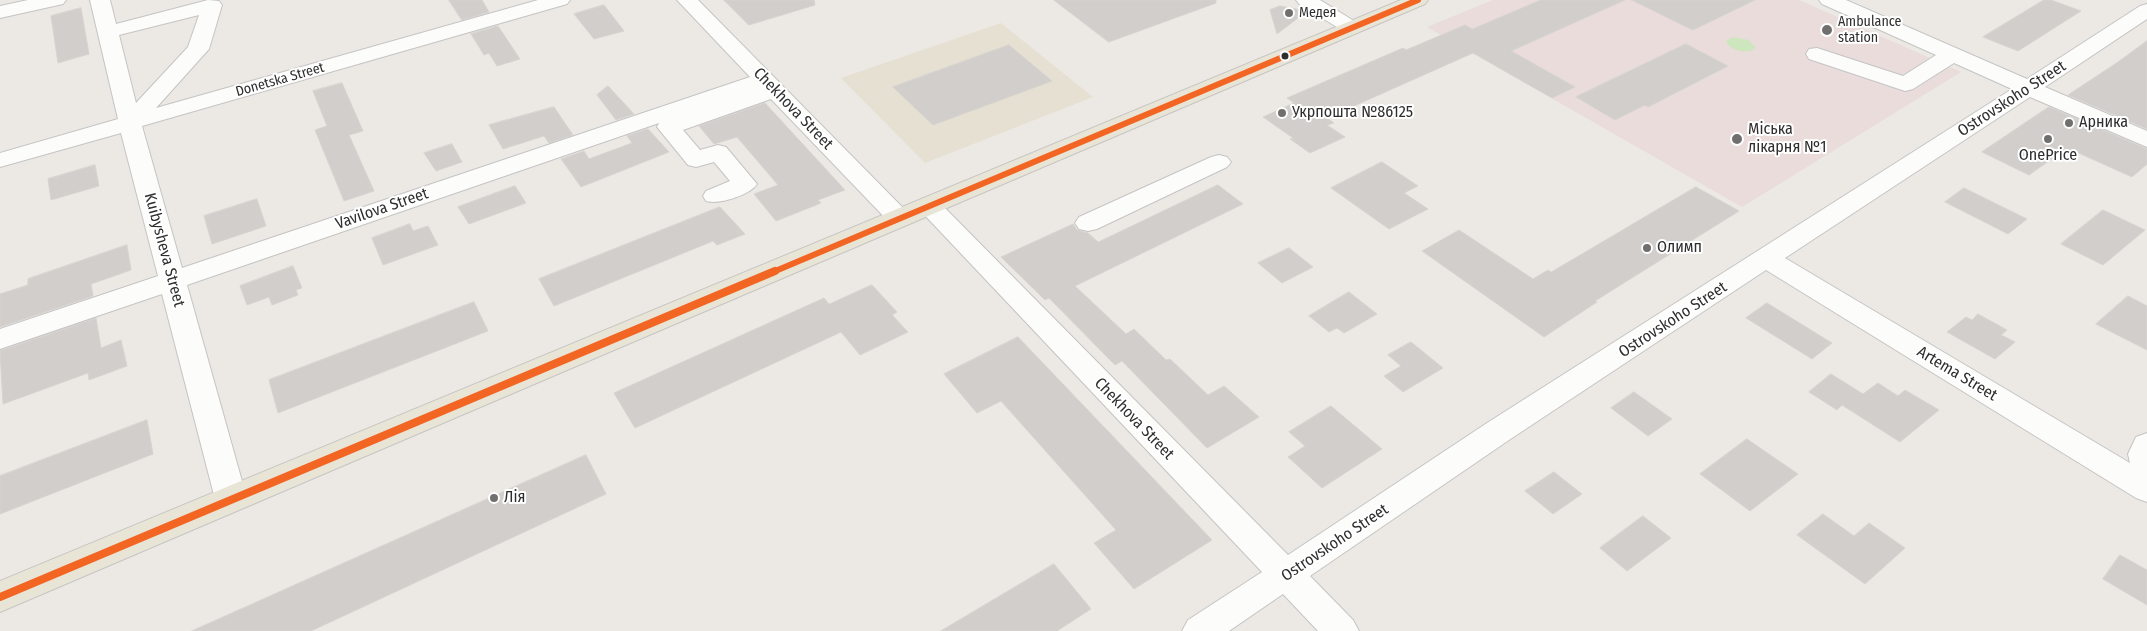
<!DOCTYPE html>
<html>
<head>
<meta charset="utf-8">
<style>
  body { margin:0 }
  canvas { display:block; background:#ece8e4 }
</style>
</head>
<body>
<canvas width="2147" height="631"></canvas>
<script>
const ctx = document.querySelector('canvas').getContext('2d');
ctx.lineJoin = 'round';
function paint(path, color) { ctx.fillStyle = color; ctx.fill(path, 'evenodd'); }
function strokePath(path, color, width, dash) { ctx.strokeStyle = color; ctx.lineWidth = width; ctx.lineCap = dash ? 'butt' : 'round'; ctx.setLineDash(dash || []); ctx.stroke(path); }
function drawText(font, color, halo, rows, align = 'center') {
  ctx.font = font + ' "Fira Sans Condensed",sans-serif'; ctx.lineWidth = 4; ctx.setLineDash([]); ctx.textBaseline = 'middle'; ctx.strokeStyle = halo; ctx.fillStyle = color; for (const [text, x, y, turn = 0] of rows) {
    ctx.save(); ctx.translate(x, y); ctx.rotate((+turn || 0) * Math.PI / 180); ctx.textAlign = isNaN(turn) ? turn : align; if (halo) ctx.strokeText(text, 0, 0); ctx.fillText(text, 0, 0); ctx.restore();
  }
}
paint(new Path2D(`
  M 1001,23 L 1093,97 L 925,163 L 841,78 Z`), '#e6e0d3');
paint(new Path2D(`
  M 1493,0 L 1799,0 L 1961,72 L 1742,207 L 1427,27 Z`), '#e9dcdb');
paint(new Path2D(`
  M 1733,37 L 1749,40 L 1756,48 C 1747,55 1730,51 1726,41 Z`), '#cee6be');
const building = new Path2D(`
  M 449,0 L 482,0 L 489,12 L 462,20 Z
  M 724,0 L 814,0 L 815,5 L 749,25 Z
  M 1054,0 L 1216,0 L 1216,3 L 1109,42 Z
  M 1541,0 L 1625,0 L 1511,51 L 1575,87 L 1552,98 L 1473,53 L 1327,118 L 1334,123 L 1327,125 L 1345,137 L 1310,153 L 1290,139 L 1293,138 L 1263,117 L 1294,103 L 1287,98 L 1403,48 L 1406,50 L 1465,25 L 1472,29 Z
  M 1632,0 L 1755,0 L 1693,30 Z
  M 2044,0 L 2051,0 L 2081,11 L 2018,51 L 1983,37 Z
  M 604,5 L 624,31 L 594,39 L 574,14 Z
  M 1280,6 L 1307,11 L 1277,34 L 1270,10 Z
  M 81,8 L 89,54 L 58,63 L 51,16 Z
  M 498,26 L 520,59 L 497,66 L 489,53 L 484,55 L 471,34 Z
  M 2147,41 L 2147,129 L 2068,95 L 2118,62 Z
  M 1686,44 L 1728,66 L 1648,107 L 1645,105 L 1615,120 L 1576,97 Z
  M 1009,45 L 1052,81 L 933,125 L 893,87 Z
  M 342,83 L 363,131 L 349,135 L 374,191 L 344,201 L 315,130 L 327,126 L 313,91 Z
  M 608,86 L 634,114 L 616,120 L 597,95 Z
  M 765,103 L 845,190 L 818,200 L 821,203 L 776,221 L 754,194 L 778,185 L 737,137 L 714,144 L 699,126 Z
  M 554,107 L 573,135 L 549,143 L 544,136 L 503,149 L 489,125 Z
  M 2049,107 L 2147,149 L 2147,164 L 2132,177 L 2072,150 L 2068,153 L 2063,151 L 2029,175 L 1982,152 Z
  M 648,129 L 669,152 L 581,187 L 561,159 L 584,151 L 589,159 L 632,143 L 627,136 Z
  M 452,144 L 462,162 L 436,171 L 424,153 Z
  M 1382,162 L 1418,186 L 1404,193 L 1428,209 L 1389,229 L 1331,188 Z
  M 95,165 L 99,186 L 51,200 L 48,179 Z
  M 1218,185 L 1243,204 L 1075,286 L 1126,334 L 1134,329 L 1166,360 L 1170,359 L 1208,395 L 1224,386 L 1259,417 L 1207,448 L 1122,361 L 1115,365 L 1049,298 L 1045,300 L 1001,257 L 1073,224 L 1077,230 L 1088,233 L 1098,242 Z
  M 515,186 L 526,203 L 469,224 L 458,207 Z
  M 1696,187 L 1739,211 L 1595,301 L 1597,302 L 1544,337 L 1422,251 L 1459,230 L 1533,279 L 1548,270 L 1551,272 Z
  M 1964,188 L 2027,219 L 2008,234 L 1945,202 Z
  M 257,199 L 266,226 L 212,244 L 204,216 Z
  M 720,207 L 745,234 L 717,245 L 713,241 L 554,306 L 539,279 Z
  M 2103,210 L 2145,230 L 2103,265 L 2061,244 Z
  M 410,224 L 413,231 L 428,226 L 438,245 L 383,265 L 372,238 Z
  M 127,245 L 131,270 L 91,284 L 93,296 L 0,327 L 0,294 L 28,285 L 28,279 Z
  M 1289,248 L 1313,267 L 1282,283 L 1258,263 Z
  M 293,266 L 302,288 L 296,290 L 298,295 L 272,305 L 269,297 L 247,305 L 240,286 Z
  M 872,285 L 897,312 L 892,315 L 908,332 L 860,355 L 841,332 L 635,428 L 614,393 L 824,298 L 829,304 Z
  M 1349,292 L 1377,314 L 1344,333 L 1337,328 L 1329,332 L 1309,316 Z
  M 2128,296 L 2147,306 L 2147,350 L 2096,324 Z
  M 474,302 L 488,331 L 278,413 L 269,380 Z
  M 1767,303 L 1832,343 L 1812,359 L 1746,318 Z
  M 1978,314 L 2007,330 L 2001,335 L 2015,342 L 1995,359 L 1947,332 L 1966,317 L 1972,320 Z
  M 96,318 L 101,348 L 121,340 L 127,366 L 89,380 L 88,373 L 3,404 L 0,351 Z
  M 1018,337 L 1212,540 L 1134,589 L 1094,543 L 1116,530 L 1001,401 L 977,413 L 944,374 Z
  M 1411,342 L 1443,368 L 1403,392 L 1384,376 L 1401,366 L 1388,355 Z
  M 1831,374 L 1863,394 L 1878,383 L 1898,396 L 1905,390 L 1939,410 L 1900,442 L 1842,405 L 1837,410 L 1809,392 Z
  M 1634,392 L 1672,419 L 1648,436 L 1611,408 Z
  M 1331,406 L 1382,449 L 1322,488 L 1288,457 L 1305,446 L 1289,432 Z
  M 147,420 L 153,454 L 0,514 L 0,476 Z
  M 1747,439 L 1798,474 L 1750,511 L 1700,474 Z
  M 586,455 L 606,494 L 311,631 L 192,631 Z
  M 1554,472 L 1582,494 L 1553,514 L 1525,491 Z
  M 1823,514 L 1854,536 L 1869,523 L 1905,548 L 1865,584 L 1797,535 Z
  M 1643,516 L 1671,538 L 1627,571 L 1600,548 Z
  M 2120,555 L 2147,570 L 2147,605 L 2103,579 Z
  M 1054,564 L 1091,609 L 1057,631 L 941,631 Z`);
paint(building, '#d1cecb');
strokePath(building, '#d7d4d0', 1);
const minor = new Path2D(`
  M 28,0 L 66,0 L 63,4 L 0,18 L 0,6 Z
  M 90,0 L 110,0 L 116,24 L 208,0 L 219,1 L 222,5 L 209,49 L 156,108 L 538,0 L 570,0 L 567,4 L 142,126 L 182,268 L 750,77 L 677,0 L 698,0 L 913,218 L 909,224 L 900,226 L 891,224 L 771,99 L 683,130 L 700,150 L 718,145 L 726,147 L 757,184 C 750,195 719,205 706,201 L 703,196 L 706,191 L 730,181 L 714,162 L 696,167 L 688,165 L 657,127 L 659,123 L 187,285 L 247,499 L 242,508 L 231,512 L 220,508 L 215,499 L 162,294 L 0,349 L 0,329 L 158,276 L 121,133 L 0,167 L 0,153 L 118,119 ZM 199,15 L 188,47 L 136,103 L 119,35 Z
  M 1296,0 L 1320,0 L 1359,24 L 1362,28 L 1359,32 L 1352,34 L 1345,32 L 1299,4 Z
  M 1819,0 L 1846,0 L 2027,79 L 2140,6 L 2147,4 L 2147,19 L 2045,87 L 2147,131 L 2147,147 L 2030,97 L 1785,258 L 2130,463 L 2128,454 L 2136,437 L 2147,433 L 2147,502 L 2136,498 L 1766,270 L 1509,440 L 1310,576 L 1353,620 L 1359,631 L 1318,631 L 1283,594 L 1229,631 L 1182,631 L 1188,620 L 1262,572 L 917,207 L 920,201 L 929,199 L 938,201 L 1288,555 L 1487,423 L 2012,89 L 1954,63 L 1913,89 L 1905,91 L 1809,59 L 1806,54 L 1809,49 L 1817,48 L 1903,76 L 1936,55 L 1822,4 Z
  M 1219,155 L 1227,157 L 1231,162 L 1227,167 L 1097,229 L 1088,231 L 1079,229 L 1075,223 L 1079,217 L 1211,157 Z`);
const major = new Path2D(`
  M 1401,0 L 1428,0 L 1425,4 L 0,612 L 0,581 Z`);
strokePath(minor, '#c5c4c5', 2);
strokePath(major, '#c6c5c4', 2);
paint(minor, '#fcfcfb');
paint(major, '#e8e4d6');
strokePath(new Path2D(`
  M 773,272 L 1418,0`), '#f26522', 6);
strokePath(new Path2D(`
  M 0,597 L 775,271`), '#f26522', 8);
for (const [x, y, r, color] of [
  [1289,13,5,"#706f6e"],
  [1827,30,6,"#706f6e"],
  [1285,56,4.5,"#2e2e2e"],
  [1282,113,5,"#706f6e"],
  [2069,123,5,"#706f6e"],
  [1737,139,6,"#706f6e"],
  [2048,139,5,"#706f6e"],
  [1647,248,5,"#706f6e"],
  [494,498,5,"#706f6e"]
]) { const dot = new Path2D(); dot.arc(x, y, r, 0, 2 * Math.PI); ctx.fillStyle = color; ctx.fill(dot); strokePath(dot, '#fff', 2); }
drawText('14px', '#2e2e2e', '#fff', [
  ["Медея",1299,13],
  ["Ambulance",1838,22],
  ["station",1838,38]
], 'left');
drawText('14px', '#2e2e2e', '#fff', [
  ["Donetska Street",280,80,-16]
]);
drawText('16px', '#2e2e2e', '#fff', [
  ["Ostrovskoho Street",2012,99,-33],
  ["Chekhova Street",793,109,46],
  ["Vavilova Street",382,209,-19],
  ["Kuibysheva Street",164,250,75],
  ["Ostrovskoho Street",1673,320,-33],
  ["Artema Street",1957,374,31],
  ["Chekhova Street",1134,419,46],
  ["Ostrovskoho Street",1335,543,-34]
]);
drawText('16px', '#2e2e2e', '#fff', [
  ["Укрпошта №86125",1292,113],
  ["Арника",2079,123],
  ["Міська",1748,130],
  ["лікарня №1",1748,148],
  ["OnePrice",2048,156,"center"],
  ["Олимп",1657,248],
  ["Лія",504,498]
], 'left');
</script>
</body>
</html>
